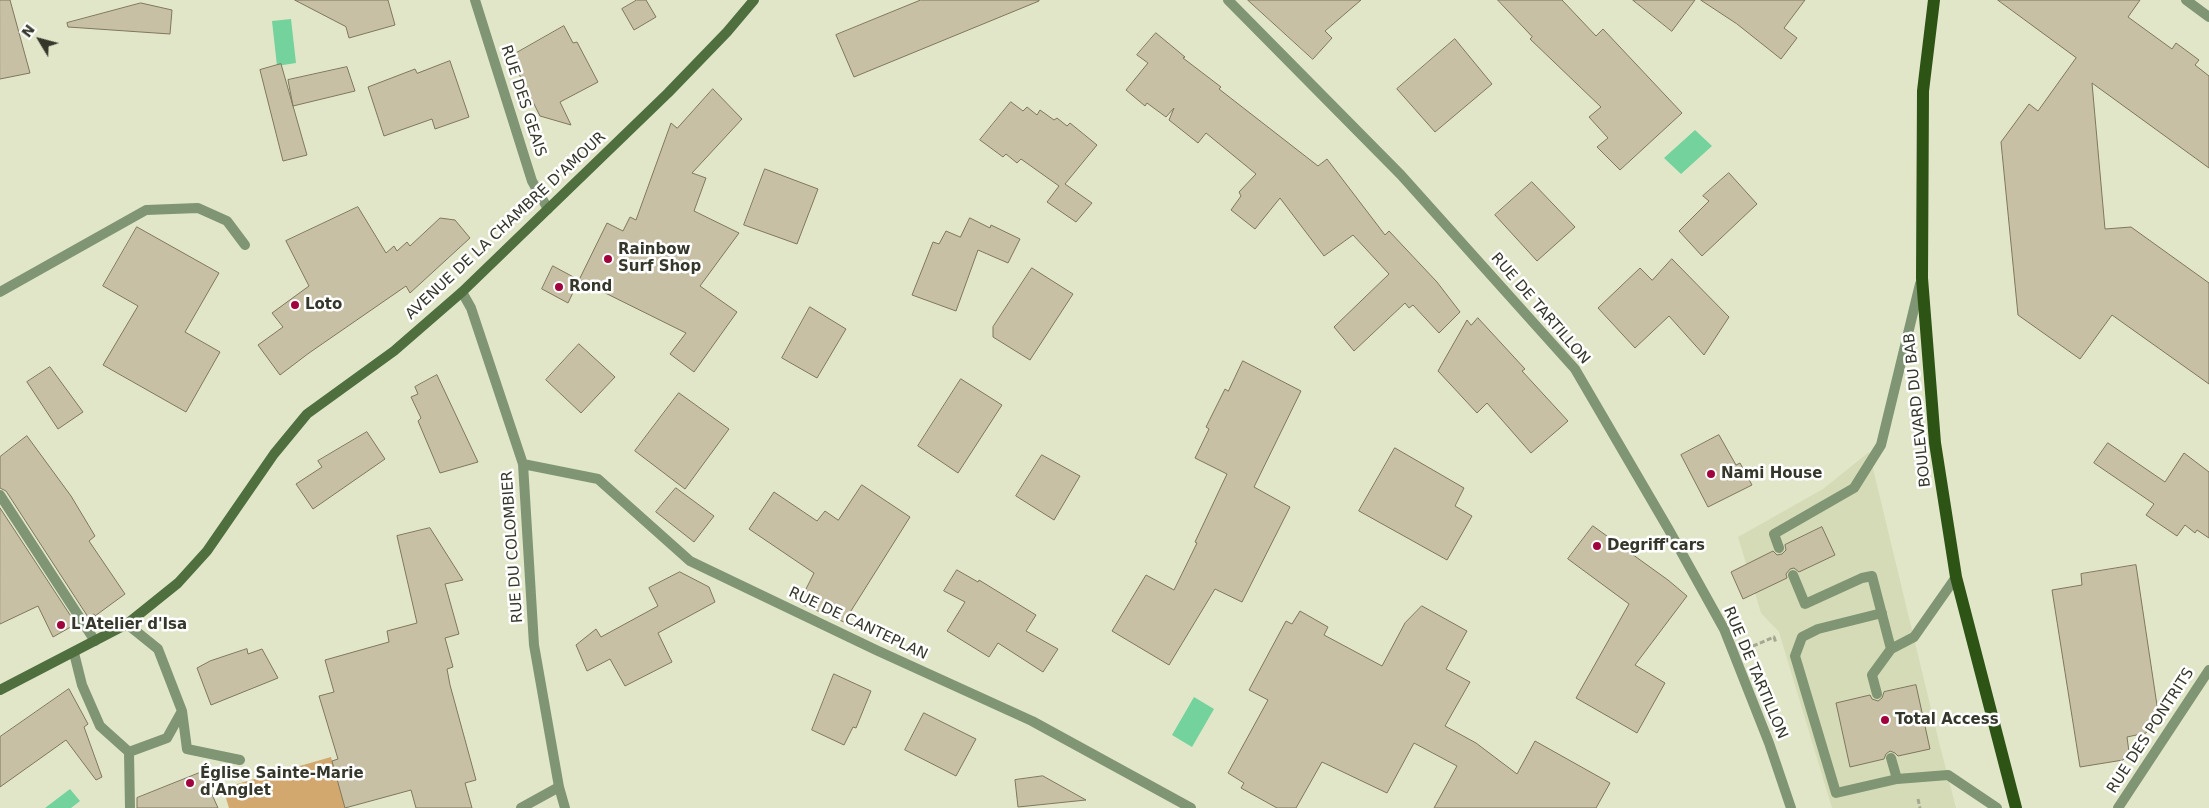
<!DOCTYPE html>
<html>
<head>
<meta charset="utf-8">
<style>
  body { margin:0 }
  #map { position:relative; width:2209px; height:808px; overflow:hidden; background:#e1e6c9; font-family:"DejaVu Sans",sans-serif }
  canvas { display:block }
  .north { position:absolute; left:15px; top:15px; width:50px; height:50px; -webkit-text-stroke:4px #fff; paint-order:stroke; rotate:307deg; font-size:14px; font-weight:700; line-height:20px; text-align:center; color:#35372b }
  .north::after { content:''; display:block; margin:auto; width:18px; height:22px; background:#35372b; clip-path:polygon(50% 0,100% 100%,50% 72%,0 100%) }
</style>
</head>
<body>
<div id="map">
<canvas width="2209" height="808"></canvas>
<div class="north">N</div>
</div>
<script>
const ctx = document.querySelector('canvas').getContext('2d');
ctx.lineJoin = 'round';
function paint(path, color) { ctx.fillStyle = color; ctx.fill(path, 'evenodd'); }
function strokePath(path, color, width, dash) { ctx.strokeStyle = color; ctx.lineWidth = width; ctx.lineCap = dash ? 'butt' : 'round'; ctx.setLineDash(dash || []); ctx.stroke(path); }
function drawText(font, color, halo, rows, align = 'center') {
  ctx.font = font + ' "DejaVu Sans",sans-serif'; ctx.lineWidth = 5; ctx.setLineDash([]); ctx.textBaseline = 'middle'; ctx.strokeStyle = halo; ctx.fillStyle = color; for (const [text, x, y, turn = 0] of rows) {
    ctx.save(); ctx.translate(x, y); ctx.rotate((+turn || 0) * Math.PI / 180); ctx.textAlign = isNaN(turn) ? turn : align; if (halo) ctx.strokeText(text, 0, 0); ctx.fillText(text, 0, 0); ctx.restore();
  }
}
paint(new Path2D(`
  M 1869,452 L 1940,746 L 1956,808 L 1832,808 L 1779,632 L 1761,613 L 1738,537 L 1823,489 Z`), '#d5dbb7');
paint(new Path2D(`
  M 331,757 L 345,808 L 229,808 L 223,788 Z`), '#d3a86f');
paint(new Path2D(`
  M 291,19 L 296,63 L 277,66 L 272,21 Z
  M 1695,130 L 1712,146 L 1681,174 L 1664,158 Z
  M 1194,697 L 1214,709 L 1192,747 L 1172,735 Z
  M 70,789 L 80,801 L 71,808 L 45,808 Z`), '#74d29c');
const building = new Path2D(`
  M 0,0 L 10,0 L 30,73 L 0,79 Z
  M 295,0 L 388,0 L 395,25 L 349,38 L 346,27 Z
  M 637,0 L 646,0 L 656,17 L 634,30 L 622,9 Z
  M 921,0 L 1039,0 L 1039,1 L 854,77 L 836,35 Z
  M 1248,0 L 1361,0 L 1325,31 L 1332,38 L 1313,59 Z
  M 1498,0 L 1562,0 L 1596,36 L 1603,29 L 1682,113 L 1620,170 L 1597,147 L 1608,138 L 1589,117 L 1601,107 L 1530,39 L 1532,37 Z
  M 1633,0 L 1695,0 L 1672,31 Z
  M 1701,0 L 1805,0 L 1784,28 L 1797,38 L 1781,59 L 1737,24 Z
  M 1998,0 L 2140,0 L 2128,17 L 2172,49 L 2176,43 L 2199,60 L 2195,65 L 2209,76 L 2209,168 L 2092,83 L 2105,229 L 2131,227 L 2209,283 L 2209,384 L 2112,315 L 2080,359 L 2018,315 L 2001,142 L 2029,104 L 2038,111 L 2076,58 Z
  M 141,3 L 172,10 L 170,34 L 68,27 L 67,23 Z
  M 564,26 L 573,43 L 577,42 L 598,82 L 560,102 L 571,125 L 540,116 L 518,72 L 513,55 Z
  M 1156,33 L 1185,57 L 1183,58 L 1221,87 L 1219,89 L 1318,166 L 1327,159 L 1385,235 L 1389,231 L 1437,282 L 1460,312 L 1439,333 L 1413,305 L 1409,308 L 1405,303 L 1354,351 L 1334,327 L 1389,274 L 1353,235 L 1324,256 L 1280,198 L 1255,229 L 1231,210 L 1241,196 L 1239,192 L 1256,174 L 1206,133 L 1198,143 L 1169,120 L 1174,108 L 1166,117 L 1147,103 L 1145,106 L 1126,90 L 1148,63 L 1137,55 Z
  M 1455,39 L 1492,84 L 1435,132 L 1397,89 Z
  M 450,61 L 469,117 L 435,129 L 432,119 L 384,136 L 368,87 L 415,69 L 417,73 Z
  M 281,64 L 307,155 L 283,161 L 260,70 Z
  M 347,67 L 355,91 L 293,106 L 288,80 Z
  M 713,89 L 742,119 L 692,173 L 706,178 L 694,211 L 739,233 L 700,286 L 737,312 L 694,372 L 670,354 L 686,333 L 579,280 L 607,223 L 623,231 L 630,217 L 636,220 L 671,123 L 677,128 Z
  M 1011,102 L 1023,111 L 1027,107 L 1037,115 L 1040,110 L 1054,120 L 1057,118 L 1067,126 L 1070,123 L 1097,145 L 1065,184 L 1092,203 L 1076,222 L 1047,202 L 1059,186 L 1021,159 L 1017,163 L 1006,154 L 1003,157 L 980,140 Z
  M 765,169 L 818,189 L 797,244 L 744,225 Z
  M 1729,173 L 1757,204 L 1702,256 L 1679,231 L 1709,201 L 1703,196 Z
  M 1532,182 L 1575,227 L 1537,261 L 1495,215 Z
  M 358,207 L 386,253 L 394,246 L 397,251 L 407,242 L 410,246 L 440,218 L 455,220 L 470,238 L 410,293 L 406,286 L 309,353 L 280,375 L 258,345 L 283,327 L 272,313 L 309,286 L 286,241 Z
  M 970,218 L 990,228 L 991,225 L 1020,239 L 1008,263 L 978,250 L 956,311 L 912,295 L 933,242 L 939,244 L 946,231 L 960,237 Z
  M 137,227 L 219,273 L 185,332 L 220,352 L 186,412 L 103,365 L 138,306 L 103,286 Z
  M 1672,259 L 1729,317 L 1704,355 L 1669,316 L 1635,348 L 1598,308 L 1640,268 L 1652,280 Z
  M 553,266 L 579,280 L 568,303 L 542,289 Z
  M 1032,268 L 1073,294 L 1030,360 L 993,337 L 993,327 Z
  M 810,307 L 846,329 L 817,378 L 782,358 Z
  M 1478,318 L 1525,369 L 1522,371 L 1568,421 L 1531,453 L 1487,403 L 1477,413 L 1438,371 L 1467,320 L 1471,325 Z
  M 579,344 L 615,377 L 581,413 L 546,380 Z
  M 1243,361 L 1301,391 L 1254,487 L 1290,507 L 1242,602 L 1215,589 L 1169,665 L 1112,631 L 1146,575 L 1174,590 L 1197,543 L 1195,542 L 1227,474 L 1195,458 L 1209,429 L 1206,427 L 1225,389 L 1228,391 Z
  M 50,367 L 83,412 L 58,429 L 27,382 Z
  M 437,375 L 478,462 L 440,473 L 418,421 L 421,418 L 411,397 L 418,394 L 415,387 Z
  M 961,379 L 1002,405 L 958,473 L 918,446 Z
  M 679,393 L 729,429 L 685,489 L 635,451 Z
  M 367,432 L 385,459 L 313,509 L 296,484 L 322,467 L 318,461 Z
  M 1719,435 L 1736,465 L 1740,463 L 1752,485 L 1708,507 L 1681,455 Z
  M 27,436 L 71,496 L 95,536 L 89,541 L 125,594 L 95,616 L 94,614 L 88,617 L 6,491 L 0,488 L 0,457 Z
  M 2108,443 L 2165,482 L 2184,453 L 2209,472 L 2209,538 L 2197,530 L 2195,533 L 2185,525 L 2177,536 L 2146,515 L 2154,504 L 2094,463 Z
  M 1395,448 L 1464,488 L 1455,506 L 1472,516 L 1447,560 L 1359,511 Z
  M 1042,455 L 1080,476 L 1054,520 L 1016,496 Z
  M 862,485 L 910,517 L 844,622 L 799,603 L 814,573 L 749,529 L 774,492 L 817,521 L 825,511 L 838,520 Z
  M 676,488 L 714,516 L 694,542 L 656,512 Z
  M 0,508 L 76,624 L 53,637 L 38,606 L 0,624 Z
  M 1593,526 L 1668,580 L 1687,596 L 1635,665 L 1665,683 L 1637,733 L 1576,698 L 1629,604 L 1568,559 Z
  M 1822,527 L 1835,555 L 1799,572 L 1794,568 L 1790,569 L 1786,574 L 1787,578 L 1743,599 L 1731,572 L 1773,551 L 1777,555 L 1782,554 L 1786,550 L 1785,545 Z
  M 430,528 L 463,580 L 445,584 L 459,634 L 445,638 L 453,667 L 447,669 L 450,685 L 476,780 L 465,783 L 472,808 L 416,808 L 411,790 L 345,808 L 332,761 L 338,759 L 319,696 L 334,692 L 325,660 L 389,642 L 387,631 L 417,623 L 397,536 Z
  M 2136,565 L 2158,712 L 2146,733 L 2127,737 L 2129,752 L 2123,760 L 2080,767 L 2052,590 L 2082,585 L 2081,574 Z
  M 957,570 L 978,582 L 979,580 L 1036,615 L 1026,631 L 1058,649 L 1043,672 L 998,643 L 989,657 L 947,631 L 965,602 L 944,591 Z
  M 680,572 L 709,587 L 715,602 L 658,633 L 672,662 L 625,686 L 610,659 L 587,671 L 576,645 L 596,629 L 601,637 L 658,606 L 649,588 Z
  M 1422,606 L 1467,631 L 1446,669 L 1470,682 L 1445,726 L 1476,743 L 1517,774 L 1535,741 L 1610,783 L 1596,808 L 1434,808 L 1457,766 L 1414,743 L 1387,793 L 1322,762 L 1296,808 L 1277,808 L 1241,788 L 1244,783 L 1228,773 L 1268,700 L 1249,690 L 1286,621 L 1292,624 L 1300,611 L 1328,627 L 1324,635 L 1382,666 L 1405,623 Z
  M 247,649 L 248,654 L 262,649 L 278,678 L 211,705 L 197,668 L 210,661 Z
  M 834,674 L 871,691 L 856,728 L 853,727 L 844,745 L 812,730 Z
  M 1916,685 L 1930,749 L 1898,756 L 1895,753 L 1890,751 L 1886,754 L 1884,759 L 1850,767 L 1836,703 L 1870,695 L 1872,699 L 1878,701 L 1882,698 L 1884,692 Z
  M 69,689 L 88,724 L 84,727 L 102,777 L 96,780 L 66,740 L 0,787 L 0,737 Z
  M 924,713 L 976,739 L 956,776 L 905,750 Z
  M 202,772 L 218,808 L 137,808 L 137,798 Z
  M 1043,776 L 1086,800 L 1018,807 L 1015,780 Z`);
paint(building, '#c8c0a5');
strokePath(building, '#7e775d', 1);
strokePath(new Path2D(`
  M 1753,646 L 1774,637 L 1776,643
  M 1918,799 L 1920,808`), '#a4a891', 3, [5, 2.5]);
strokePath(new Path2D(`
  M 2186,0 L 2209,17
  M 0,292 L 146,210 L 198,208 L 227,221 L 245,245
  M 1779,548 L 1774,534 L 1854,488 L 1881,445 L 1920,284
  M 1793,575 L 1805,604 L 1862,578 L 1872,576 L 1891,649
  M 1882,613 L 1818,629 L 1802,637 L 1795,656 L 1836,793 L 1897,779
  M 74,653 L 82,685 L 100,726 L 129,752 L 167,738 L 182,711 L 158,649 L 127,624
  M 1877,694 L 1872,675 L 1891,649 L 1914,637 L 1956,577
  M 182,711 L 187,749 L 240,760
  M 129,752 L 130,808
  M 1891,758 L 1897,779 L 1948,775 L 1997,808`), '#7f9574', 10);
strokePath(new Path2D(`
  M 475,0 L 532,181 L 548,209
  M 1228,0 L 1401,175 L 1575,369 L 1669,530 L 1724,629 L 1769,743 L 1791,808
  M 462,292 L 471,308 L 523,464 L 534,645 L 559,787 L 565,808
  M 523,464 L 598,479 L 690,561 L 876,650 L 1032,721 L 1191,808
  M 0,495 L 95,641
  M 521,808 L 559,787
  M 2118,808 L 2209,670`), '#7f9574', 10);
strokePath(new Path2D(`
  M 0,690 L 127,624 L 178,583 L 207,551 L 274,454 L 307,414 L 394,351 L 462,292 L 668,93 L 727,32 L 754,0`), '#4f6f3f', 10);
strokePath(new Path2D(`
  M 1934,0 L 1923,91 L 1922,278 L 1935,443 L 1956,577 L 2016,808`), '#2d5415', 12);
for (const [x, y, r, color] of [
  [608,259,5,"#a1033d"],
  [559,287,5,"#a1033d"],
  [295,305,5,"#a1033d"],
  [1711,474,5,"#a1033d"],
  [1597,546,5,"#a1033d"],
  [61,625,5,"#a1033d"],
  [1885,720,5,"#a1033d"],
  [190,783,5,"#a1033d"]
]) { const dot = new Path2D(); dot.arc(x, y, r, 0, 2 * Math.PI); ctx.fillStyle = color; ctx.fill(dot); strokePath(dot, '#fff', 2); }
drawText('15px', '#35372b', '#fff', [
  ["RUE DES GEAIS",523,101,72],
  ["AVENUE DE LA CHAMBRE D'AMOUR",506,226,-43],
  ["RUE DE TARTILLON",1540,309,49],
  ["BOULEVARD DU BAB",1918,410,-96],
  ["RUE DU COLOMBIER",513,547,-94],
  ["RUE DE CANTEPLAN",858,624,25],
  ["RUE DE TARTILLON",1755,673,67],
  ["RUE DES PONTRITS",2151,731,-57]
]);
drawText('bold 15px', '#35372b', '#fff', [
  ["Rainbow",618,250],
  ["Surf Shop",618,267],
  ["Rond",569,287],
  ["Loto",305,305],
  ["Nami House",1721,474],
  ["Degriff'cars",1607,546],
  ["L'Atelier d'Isa",71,625],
  ["Total Access",1895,720],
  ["Église Sainte-Marie",200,774],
  ["d'Anglet",200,791]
], 'left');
</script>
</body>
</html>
